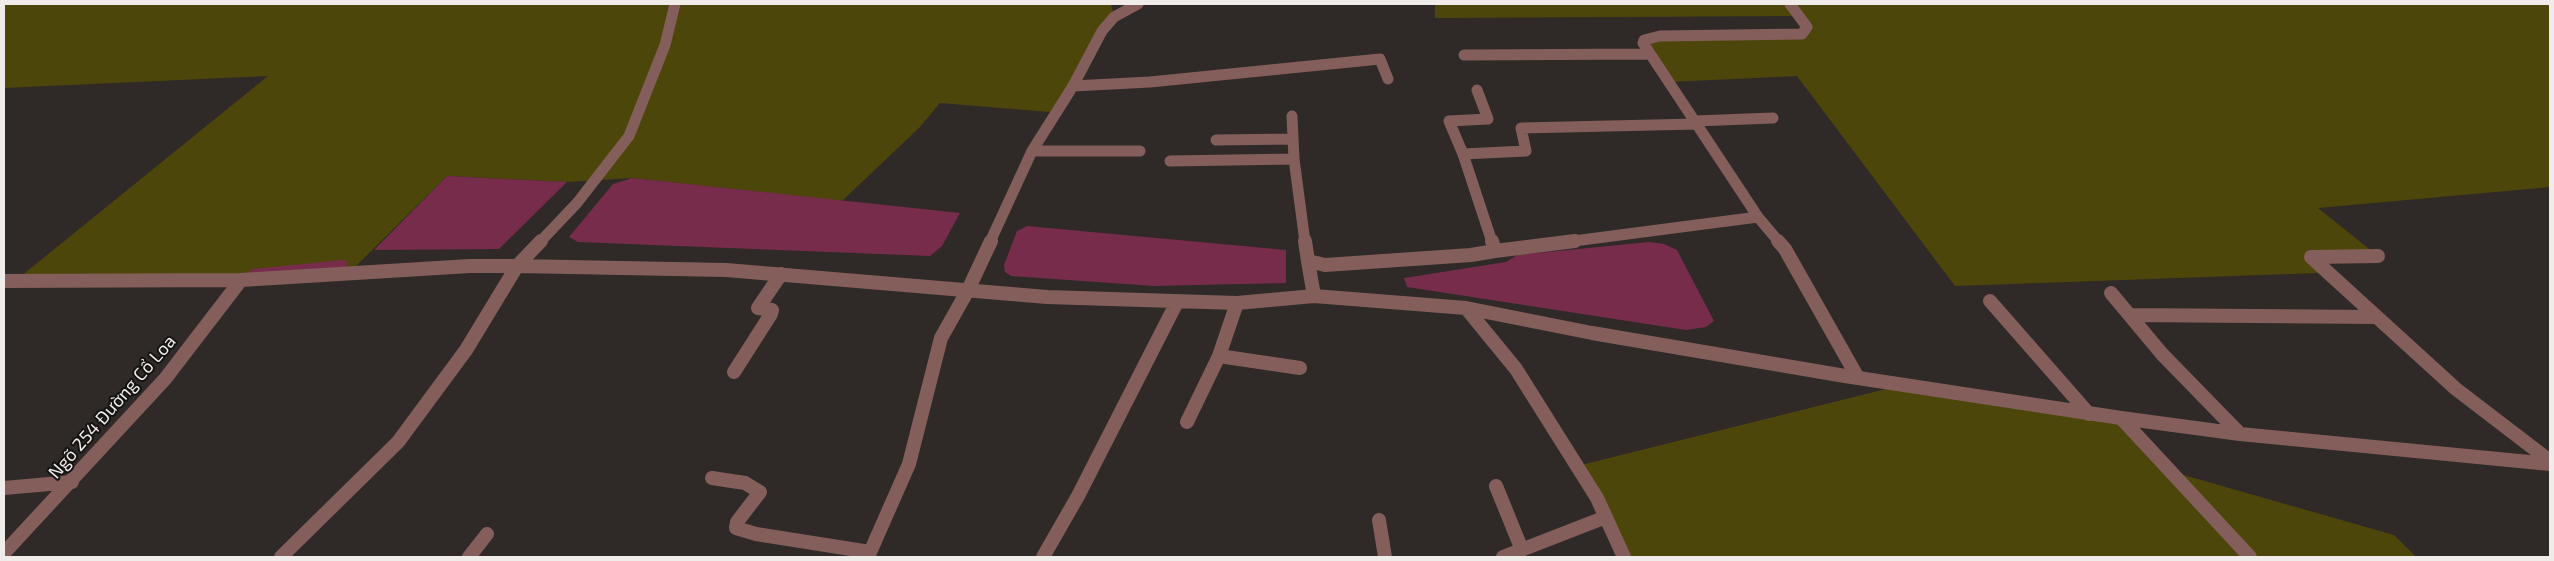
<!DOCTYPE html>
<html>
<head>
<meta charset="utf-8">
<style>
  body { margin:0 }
  #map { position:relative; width:2554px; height:561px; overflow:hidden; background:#2f2a27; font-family:"Exo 2",sans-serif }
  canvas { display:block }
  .frame { position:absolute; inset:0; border:5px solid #efecea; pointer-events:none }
</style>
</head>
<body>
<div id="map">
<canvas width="2554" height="561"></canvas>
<div class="frame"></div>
</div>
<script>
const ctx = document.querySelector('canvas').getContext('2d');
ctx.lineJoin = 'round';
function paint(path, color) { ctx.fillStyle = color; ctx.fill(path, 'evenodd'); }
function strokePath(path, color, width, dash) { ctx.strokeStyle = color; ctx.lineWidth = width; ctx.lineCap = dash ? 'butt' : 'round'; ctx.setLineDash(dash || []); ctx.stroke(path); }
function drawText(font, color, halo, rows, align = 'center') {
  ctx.font = font + ' "Exo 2",sans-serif'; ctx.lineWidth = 4; ctx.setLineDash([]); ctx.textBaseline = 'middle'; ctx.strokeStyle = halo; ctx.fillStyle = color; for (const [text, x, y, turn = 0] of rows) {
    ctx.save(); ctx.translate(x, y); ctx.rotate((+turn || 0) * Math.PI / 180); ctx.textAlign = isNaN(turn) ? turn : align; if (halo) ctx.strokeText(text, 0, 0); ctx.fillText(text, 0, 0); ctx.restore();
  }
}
paint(new Path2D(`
  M 4,4 L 1111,4 L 1114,17 L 1073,86 L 1050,112 L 940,103 L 919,128 L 842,201 L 632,178 L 567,182 L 447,176 L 349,273 L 15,281 L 268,76 L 4,88 Z
  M 1435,4 L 2550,4 L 2550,187 L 2318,208 L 2378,256 L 2311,257 L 2318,273 L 1955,286 L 1797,76 L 1669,82 L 1644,40 L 1806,31 L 1799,16 L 1435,18 Z
  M 1902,385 L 2121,418 L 2173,472 L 2394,535 L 2416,557 L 1622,557 L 1577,466 Z`), '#4d460b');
paint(new Path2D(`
  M 447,176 L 567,182 L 499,249 L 374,250 Z
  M 632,178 L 960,213 L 942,246 L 930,256 L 578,242 L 569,237 L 613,184 Z
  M 1027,226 L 1286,250 L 1286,283 L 1154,286 L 1011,276 L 1005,272 L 1004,265 L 1017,231 Z
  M 1649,242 L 1664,244 L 1677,250 L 1714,321 L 1706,327 L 1686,330 L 1407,287 L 1404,278 L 1506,262 L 1517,255 Z`), '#772c4b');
strokePath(new Path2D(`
  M 253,273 L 343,264`), '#772c4b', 8);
strokePath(new Path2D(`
  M 1464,55 L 1650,54
  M 1073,86 L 1150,82 L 1380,59 L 1388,79
  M 1477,90 L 1488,119 L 1449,121 L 1463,154 L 1492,242
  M 1292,116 L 1294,159 L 1305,242
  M 1695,121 L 1773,118
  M 1216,140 L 1293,139
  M 1032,151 L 1140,151
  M 1463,154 L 1526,151 L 1521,128 L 1697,124
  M 1170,161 L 1294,159
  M 540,242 L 577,203 L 629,136 L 665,45 L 675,4
  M 990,242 L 1032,151 L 1073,86 L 1102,31 L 1114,17 L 1138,4
  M 1566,242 L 1758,217
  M 1779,242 L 1758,217 L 1643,43 L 1644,40 L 1660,36 L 1802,34 L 1807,27 L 1790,4`), '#835e5b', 11);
strokePath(new Path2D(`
  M 1305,241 L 1308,261 L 1325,265 L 1471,255 L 1495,251 L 1492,241
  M 1778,241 L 1785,249 L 1858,378
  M 1495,251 L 1575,241
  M 2378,256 L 2311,257 L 2456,389 L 2550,461
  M 1308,261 L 1314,296
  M 4,281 L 241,280 L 470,266 L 517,266 L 726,270 L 1047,297 L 1237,303 L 1314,296 L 1466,308 L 1592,333 L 1845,376 L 2121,418 L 2240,434 L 2550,464
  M 2111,293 L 2162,354 L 2240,434
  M 1990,301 L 2089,414
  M 1466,308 L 1516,369 L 1597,498 L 1624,557
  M 2130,315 L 2377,317
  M 1219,356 L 1300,368
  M 734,372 L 771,314 L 772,310 L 758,308 L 781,274
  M 2121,418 L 2250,557
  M 1187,422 L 1219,356 L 1237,303
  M 712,478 L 745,483 L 760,492 L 737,522 L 736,528 L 756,534 L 870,552
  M 1496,486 L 1522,550
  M 4,488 L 72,482
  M 1379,520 L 1385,557
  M 4,553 L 165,379 L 241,280
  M 281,557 L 398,442 L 466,350 L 517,266 L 541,241
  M 469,557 L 487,534
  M 868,557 L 909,464 L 941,338 L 968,290 L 991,241
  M 1043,557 L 1078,496 L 1177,302
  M 1503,557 L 1606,517`), '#835e5b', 14);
drawText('18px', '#efecea', '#151311', [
  ["Ngõ 254 Đường Cổ Loa",112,407,-49]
]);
</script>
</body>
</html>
